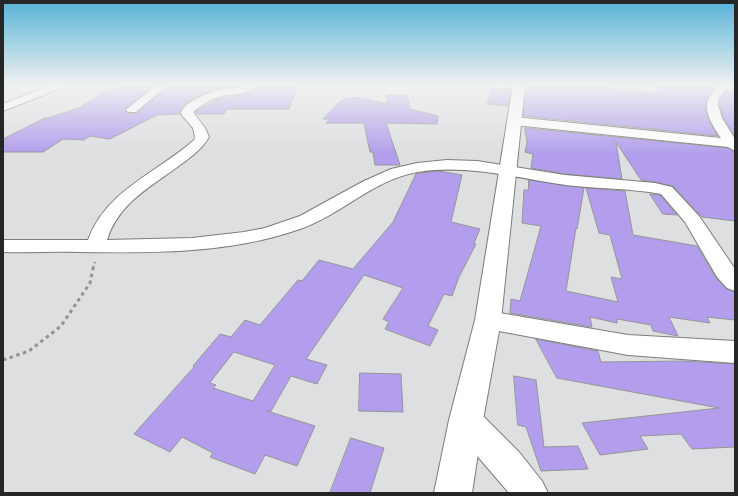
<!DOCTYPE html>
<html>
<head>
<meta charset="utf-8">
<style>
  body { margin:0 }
  #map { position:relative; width:738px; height:496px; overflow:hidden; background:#dddfe0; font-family:"Varela Round",sans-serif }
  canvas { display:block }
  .frame { position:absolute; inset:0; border:4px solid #252626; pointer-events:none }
</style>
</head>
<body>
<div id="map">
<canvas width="738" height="496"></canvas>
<div class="frame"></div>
</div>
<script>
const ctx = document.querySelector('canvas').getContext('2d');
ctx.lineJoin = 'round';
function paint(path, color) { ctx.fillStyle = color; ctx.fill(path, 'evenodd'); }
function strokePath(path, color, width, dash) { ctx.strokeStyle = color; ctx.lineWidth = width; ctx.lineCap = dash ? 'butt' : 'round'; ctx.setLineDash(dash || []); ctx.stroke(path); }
const building = new Path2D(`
  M 122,85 L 155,85 L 125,109 L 128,114 L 137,113 L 169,85 L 243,85 L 221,89 L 203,94 L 185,104 L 181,109 L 180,114 L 157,115 L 110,139 L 90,136 L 84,140 L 63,139 L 43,152 L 3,152 L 3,139 L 45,118 L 48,118 L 81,107 L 108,89 L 116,89 Z
  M 257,85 L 297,86 L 289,109 L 227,109 L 224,114 L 197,114 L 195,112 L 218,99 L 249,93 Z
  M 533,85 L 604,85 L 607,88 L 660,94 L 654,86 L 668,87 L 668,85 L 698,85 L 714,88 L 708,97 L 705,108 L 708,119 L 718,136 L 523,116 L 526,87 L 533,87 Z
  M 491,88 L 511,89 L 508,106 L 488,104 Z
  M 726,90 L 735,91 L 735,136 L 723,117 L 720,105 L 720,99 Z
  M 387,95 L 407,95 L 410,109 L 438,116 L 437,124 L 386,123 L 400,165 L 375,165 L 373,152 L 370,152 L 364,123 L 326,123 L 330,119 L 323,119 L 338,103 L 347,98 L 350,99 L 356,97 L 387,104 Z
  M 525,128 L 728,148 L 735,152 L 735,221 L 702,217 L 673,186 L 655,182 L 641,180 L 616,142 L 622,179 L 565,174 L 531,168 L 533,154 L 525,152 L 527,142 Z
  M 438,171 L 462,175 L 451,222 L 480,229 L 474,243 L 476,244 L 459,277 L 452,296 L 444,294 L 428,326 L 438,330 L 430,346 L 385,329 L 389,322 L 383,319 L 403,288 L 364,275 L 306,359 L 327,365 L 317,384 L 291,376 L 271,411 L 267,411 L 315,426 L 297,466 L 265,455 L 255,474 L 210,457 L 213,453 L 182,437 L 170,452 L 134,434 L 194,367 L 193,366 L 220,334 L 231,337 L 245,320 L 260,325 L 298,280 L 302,281 L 319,260 L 353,269 L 393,222 L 416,174 ZM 234,352 L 275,365 L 253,401 L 213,388 L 216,385 L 210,383 Z
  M 529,180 L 584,188 L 577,229 L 576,228 L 566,291 L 618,302 L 611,277 L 622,279 L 610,235 L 599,233 L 586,188 L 625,191 L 633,235 L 697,246 L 716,278 L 726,289 L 735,292 L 735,320 L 707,317 L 710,323 L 669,317 L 678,336 L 653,331 L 651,325 L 617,319 L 617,323 L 590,317 L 592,327 L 510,313 L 511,299 L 520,301 L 541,226 L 522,223 L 524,190 L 528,190 Z
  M 650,194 L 660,195 L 677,215 L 663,214 Z
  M 536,339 L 598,351 L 601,362 L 683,361 L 735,364 L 735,447 L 692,449 L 681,434 L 640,436 L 648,449 L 600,455 L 582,423 L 719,408 L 557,378 Z
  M 360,373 L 401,374 L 403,412 L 359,411 Z
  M 514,376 L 536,380 L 544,447 L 578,446 L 588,469 L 541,471 L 526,427 L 518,425 Z
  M 351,438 L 384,448 L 370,493 L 330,493 Z`);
paint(building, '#b29eec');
strokePath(building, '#959596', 1);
const minor = new Path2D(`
  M 52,85 L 65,85 L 64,87 L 3,111 L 3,104 Z
  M 157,85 L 168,85 L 136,112 L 128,112 L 126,110 L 128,108 Z
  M 246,85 L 256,85 C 247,97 234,93 221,96 C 211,99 201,105 193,112 L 205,128 L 209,137 C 202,149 191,157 180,165 C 152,186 118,203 107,240 L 192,238 L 244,232 L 265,228 L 300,216 L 362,182 L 391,169 L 417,163 L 447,160 L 477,161 L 565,175 L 655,183 L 672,187 L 699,216 L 735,269 L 735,291 L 727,288 L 717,277 L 685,222 L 661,194 C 630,188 597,189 566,185 C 515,178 470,164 418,172 C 374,179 341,215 300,229 C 229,254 152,253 78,252 C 53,251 28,253 3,252 L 3,240 L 88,240 C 106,190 157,173 194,140 L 195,137 L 193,128 L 181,114 C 182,102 210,92 221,90 C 229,88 238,90 246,85 Z
  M 718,85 L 728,85 L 719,98 L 718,105 L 722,118 L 735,139 L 735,151 L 728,147 L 514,125 L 510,124 L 508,121 L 510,118 L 514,117 L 721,138 C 714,128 702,110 709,98 C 711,93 715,90 718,85 Z
  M 488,311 L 628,335 L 735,341 L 735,363 L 628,355 L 488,329 L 479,326 L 476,320 L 479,314 Z
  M 466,406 L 477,410 L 519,452 L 542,481 L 548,493 L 509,493 L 455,430 L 451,420 L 455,410 Z`);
const tertiary = new Path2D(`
  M 513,85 L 525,85 L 501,320 L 483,420 L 472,493 L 434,493 L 449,420 L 475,320 Z`);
strokePath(minor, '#7b7c7d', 2);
strokePath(tertiary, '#7b7c7d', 2);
strokePath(new Path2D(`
  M 93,269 L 95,262`), '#929494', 2.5, [3, 3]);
strokePath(new Path2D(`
  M 3,360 L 29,351 L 61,326 L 90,283 L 93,268`), '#929494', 3, [3.5, 3.5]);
paint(minor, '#fff');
paint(tertiary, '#fff');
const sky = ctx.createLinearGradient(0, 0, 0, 154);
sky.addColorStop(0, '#56b2d6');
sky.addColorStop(0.55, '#f0f1f1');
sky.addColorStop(1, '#f0f1f100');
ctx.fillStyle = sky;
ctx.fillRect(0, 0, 738, 154);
</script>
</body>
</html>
